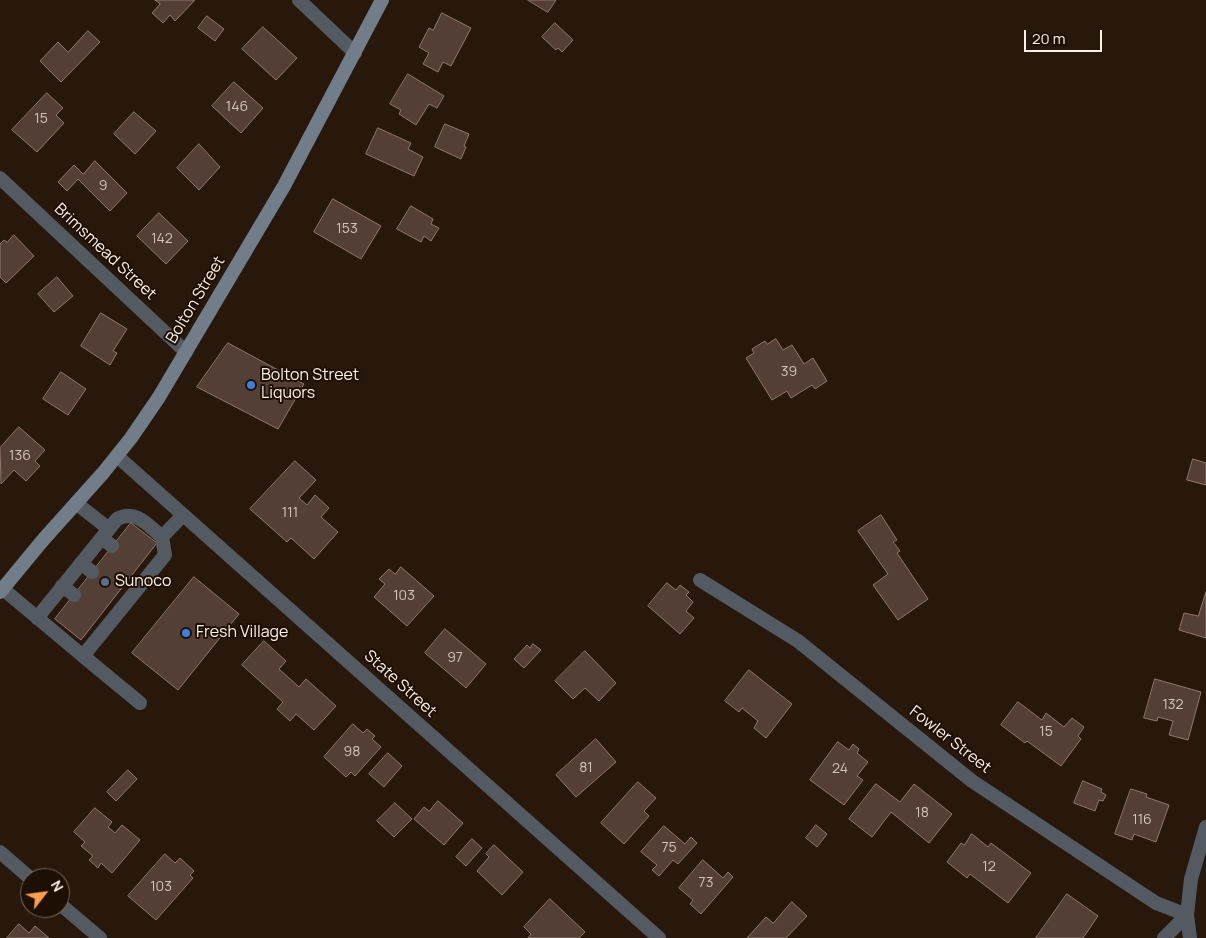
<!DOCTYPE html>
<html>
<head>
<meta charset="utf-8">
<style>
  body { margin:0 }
  #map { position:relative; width:1206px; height:938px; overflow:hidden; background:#28180c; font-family:Manrope,sans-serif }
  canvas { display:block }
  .north { position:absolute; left:20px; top:868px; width:50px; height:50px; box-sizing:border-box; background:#1e0f04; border:1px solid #77695f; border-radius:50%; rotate:60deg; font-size:14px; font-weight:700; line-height:20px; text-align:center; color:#fcf0e8 }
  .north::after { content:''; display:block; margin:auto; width:18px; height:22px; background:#fb9e50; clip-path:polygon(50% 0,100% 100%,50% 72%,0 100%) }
  .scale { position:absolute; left:1024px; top:30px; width:78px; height:22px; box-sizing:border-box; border:2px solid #fcf0e8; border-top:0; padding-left:6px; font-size:15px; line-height:18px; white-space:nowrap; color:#fcf0e8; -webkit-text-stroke:4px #1e0f04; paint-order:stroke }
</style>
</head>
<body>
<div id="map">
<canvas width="1206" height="938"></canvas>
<div class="north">N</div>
<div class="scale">20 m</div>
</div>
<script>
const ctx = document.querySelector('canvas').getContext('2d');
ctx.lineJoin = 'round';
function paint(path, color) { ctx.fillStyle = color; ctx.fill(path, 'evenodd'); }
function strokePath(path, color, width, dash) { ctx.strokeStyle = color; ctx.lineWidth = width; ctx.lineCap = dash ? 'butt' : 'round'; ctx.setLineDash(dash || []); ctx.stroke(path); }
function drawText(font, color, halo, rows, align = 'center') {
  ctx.font = font + ' Manrope,sans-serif'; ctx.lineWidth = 4; ctx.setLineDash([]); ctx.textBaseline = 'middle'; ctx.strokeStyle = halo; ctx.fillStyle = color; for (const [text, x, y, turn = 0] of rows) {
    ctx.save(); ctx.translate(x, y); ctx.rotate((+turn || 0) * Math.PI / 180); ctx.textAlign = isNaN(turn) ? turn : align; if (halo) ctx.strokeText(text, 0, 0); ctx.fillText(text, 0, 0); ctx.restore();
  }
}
const building = new Path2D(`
  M 155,0 L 195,0 L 175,21 L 170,15 L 163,23 L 152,13 L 160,4 Z
  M 528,0 L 556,0 L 548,12 Z
  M 442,13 L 471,28 L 451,66 L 443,62 L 438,72 L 423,64 L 429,53 L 419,47 L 429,28 L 433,30 Z
  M 207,16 L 224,29 L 215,41 L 198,28 Z
  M 555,23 L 573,40 L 562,52 L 558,48 L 556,50 L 542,37 Z
  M 263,27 L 297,58 L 276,80 L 242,49 Z
  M 88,31 L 100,42 L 61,82 L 40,61 L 58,42 L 68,52 Z
  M 408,74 L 444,96 L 437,108 L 429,104 L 416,125 L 399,114 L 401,110 L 390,104 Z
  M 234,82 L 263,108 L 241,133 L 212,106 Z
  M 47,93 L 63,108 L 56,115 L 64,123 L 37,152 L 12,130 Z
  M 134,112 L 156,131 L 135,154 L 114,134 Z
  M 445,124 L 469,134 L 464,146 L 466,147 L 461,159 L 435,147 Z
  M 378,128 L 411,143 L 408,149 L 423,157 L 414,176 L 366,154 Z
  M 199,144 L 220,167 L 199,190 L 177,168 Z
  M 95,161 L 127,193 L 110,211 L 78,179 L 67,191 L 58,182 L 74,165 L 83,174 Z
  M 333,199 L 381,226 L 361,259 L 314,232 Z
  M 411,206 L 433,219 L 431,224 L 439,228 L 431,241 L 424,236 L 421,242 L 397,229 Z
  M 159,213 L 188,241 L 166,264 L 137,236 Z
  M 14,235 L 34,256 L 6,283 L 0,277 L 0,244 L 4,240 L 7,242 Z
  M 57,277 L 73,296 L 54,312 L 38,294 Z
  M 101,313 L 127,329 L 113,351 L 117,353 L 110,365 L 81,346 Z
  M 776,339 L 783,350 L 792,345 L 804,364 L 813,358 L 827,381 L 815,389 L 812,385 L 791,398 L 787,391 L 772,400 L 746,358 L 754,353 L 752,349 L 765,341 L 767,344 Z
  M 228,343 L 304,384 L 278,429 L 197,387 Z
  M 61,372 L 86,389 L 68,415 L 43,399 Z
  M 19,427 L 45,450 L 35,461 L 40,466 L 26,481 L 14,470 L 1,484 L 0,448 Z
  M 1193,459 L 1206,463 L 1206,485 L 1187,480 Z
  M 295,461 L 316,480 L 299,498 L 307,505 L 315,495 L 329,508 L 321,517 L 338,532 L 314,559 L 291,538 L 287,542 L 250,509 Z
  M 881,515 L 897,540 L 893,542 L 900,551 L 897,553 L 928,599 L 898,620 L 873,585 L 888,574 L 858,531 Z
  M 131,523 L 157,543 L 81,640 L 55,619 Z
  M 401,567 L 434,596 L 407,626 L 374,597 L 385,584 L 379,579 L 389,569 L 395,574 Z
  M 194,577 L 239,614 L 178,690 L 132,653 Z
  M 667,583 L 676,590 L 680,585 L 689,592 L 686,595 L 693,602 L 686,611 L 694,618 L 680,634 L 648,606 Z
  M 1206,592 L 1206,638 L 1179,630 L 1184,613 L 1198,616 Z
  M 445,629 L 486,664 L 466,688 L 425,653 Z
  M 264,641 L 286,661 L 279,669 L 299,687 L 306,679 L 336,706 L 314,730 L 296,714 L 290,721 L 277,709 L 283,702 L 242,665 Z
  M 533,644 L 541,650 L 524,668 L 514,659 L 527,645 L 530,648 Z
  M 585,651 L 616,683 L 599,701 L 585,688 L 573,699 L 555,681 Z
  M 749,670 L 792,704 L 766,738 L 754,728 L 758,721 L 742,708 L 739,712 L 725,701 Z
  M 1155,679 L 1201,692 L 1188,740 L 1169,735 L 1173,721 L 1158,717 L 1157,721 L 1144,718 Z
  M 1018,702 L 1042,720 L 1046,713 L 1064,727 L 1072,718 L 1084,727 L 1078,736 L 1081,739 L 1061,766 L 1027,741 L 1025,743 L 1001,725 Z
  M 353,724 L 363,733 L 367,729 L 375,736 L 372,739 L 381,747 L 355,776 L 351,772 L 346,777 L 324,757 Z
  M 596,739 L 616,762 L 576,797 L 556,775 Z
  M 838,742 L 849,750 L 853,744 L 859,749 L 857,753 L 868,762 L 857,776 L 863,780 L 844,805 L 810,780 Z
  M 388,753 L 402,766 L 384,787 L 369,774 Z
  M 128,770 L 137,779 L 116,801 L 107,792 Z
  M 1083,781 L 1102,789 L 1101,792 L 1106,795 L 1103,801 L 1099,800 L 1095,811 L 1074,803 Z
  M 638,782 L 656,798 L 644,811 L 649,816 L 624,844 L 601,823 Z
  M 876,784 L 900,802 L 914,784 L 952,814 L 929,843 L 891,812 L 872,837 L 849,819 Z
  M 1131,789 L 1147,794 L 1146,797 L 1169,805 L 1156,842 L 1134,834 L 1132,840 L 1115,834 Z
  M 438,801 L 463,823 L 444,845 L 414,819 L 424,807 L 429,811 Z
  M 395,803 L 412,819 L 394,837 L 377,821 Z
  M 95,808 L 112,822 L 108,827 L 115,833 L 122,825 L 140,840 L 112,873 L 101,863 L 98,868 L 89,860 L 93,856 L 81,846 L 85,842 L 74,832 Z
  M 816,825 L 827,834 L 817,847 L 806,838 Z
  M 664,826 L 685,844 L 691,837 L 697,843 L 678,864 L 673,860 L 659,876 L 652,870 L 657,865 L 641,852 Z
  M 972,834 L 988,847 L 991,843 L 1031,873 L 1008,903 L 970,874 L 967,878 L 947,862 L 961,843 L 964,845 Z
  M 472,839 L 482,848 L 466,866 L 456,857 Z
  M 494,845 L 523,872 L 502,895 L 477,871 L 489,857 L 486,854 Z
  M 165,854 L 175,863 L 180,858 L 194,871 L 190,875 L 193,878 L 156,920 L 128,896 Z
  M 703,860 L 723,878 L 728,872 L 733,877 L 701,914 L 690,904 L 693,900 L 679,888 Z
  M 1067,894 L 1098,916 L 1083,938 L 1036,938 Z
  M 550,899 L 585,932 L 579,938 L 528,938 L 531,934 L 524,927 Z
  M 792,902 L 807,916 L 786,938 L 747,938 L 766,917 L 773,923 Z
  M 19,924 L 29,933 L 35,926 L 49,938 L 7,938 Z`);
paint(building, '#543f36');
strokePath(building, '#90786e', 1);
strokePath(new Path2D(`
  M 76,503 L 109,529
  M 102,538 L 112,546
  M 81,563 L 92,572
  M 62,586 L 74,595
  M 3,589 L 83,656 L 165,555 L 162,537 L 183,515
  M 37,618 L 117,519 C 136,509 148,525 162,537
  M 83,656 L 140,703`), '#535a61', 14);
strokePath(new Path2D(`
  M 299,0 L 355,53
  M 0,178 L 186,352
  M 117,456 L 659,938
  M 700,580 L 798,641 L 972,781 L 1156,903 L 1187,915 L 1164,938
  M 0,852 L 30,878
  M 60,904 L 100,938`), '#535a61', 14);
strokePath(new Path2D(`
  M 1190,938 L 1187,915 L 1191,879 L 1206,827`), '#535a61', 14);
strokePath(new Path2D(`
  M 0,592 L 43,540 L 103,473 L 131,438 L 159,397 L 284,186 L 382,0`), '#717d89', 14);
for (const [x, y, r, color] of [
  [251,385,5,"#3f7fe0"],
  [105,582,5,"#5c6f8a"],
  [186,633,5,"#3f7fe0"]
]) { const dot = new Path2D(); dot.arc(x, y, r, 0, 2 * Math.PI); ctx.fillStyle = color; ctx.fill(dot); strokePath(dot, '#1e0f04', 2); }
drawText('14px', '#d2c4bc', null, [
  ["146",237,107],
  ["15",41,119],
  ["9",103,186],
  ["153",347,229],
  ["142",162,239],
  ["39",789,372],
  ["136",20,456],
  ["111",290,513],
  ["103",404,596],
  ["97",455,658],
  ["132",1173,705],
  ["15",1046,732],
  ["98",352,752],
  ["81",586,768],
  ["24",840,769],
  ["18",922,813],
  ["116",1142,820],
  ["75",669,848],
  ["12",989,867],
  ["73",706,883],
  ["103",161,887]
]);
drawText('16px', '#fcf0e8', '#1e0f04', [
  ["Brimsmead Street",105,252,43],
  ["Bolton Street",196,300,-59],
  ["State Street",400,684,42],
  ["Fowler Street",950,740,38]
]);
drawText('16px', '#fcf0e8', '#1e0f04', [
  ["Bolton Street",261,376],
  ["Liquors",261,394],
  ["Sunoco",115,582],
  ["Fresh Village",196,633]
], 'left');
</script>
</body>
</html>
